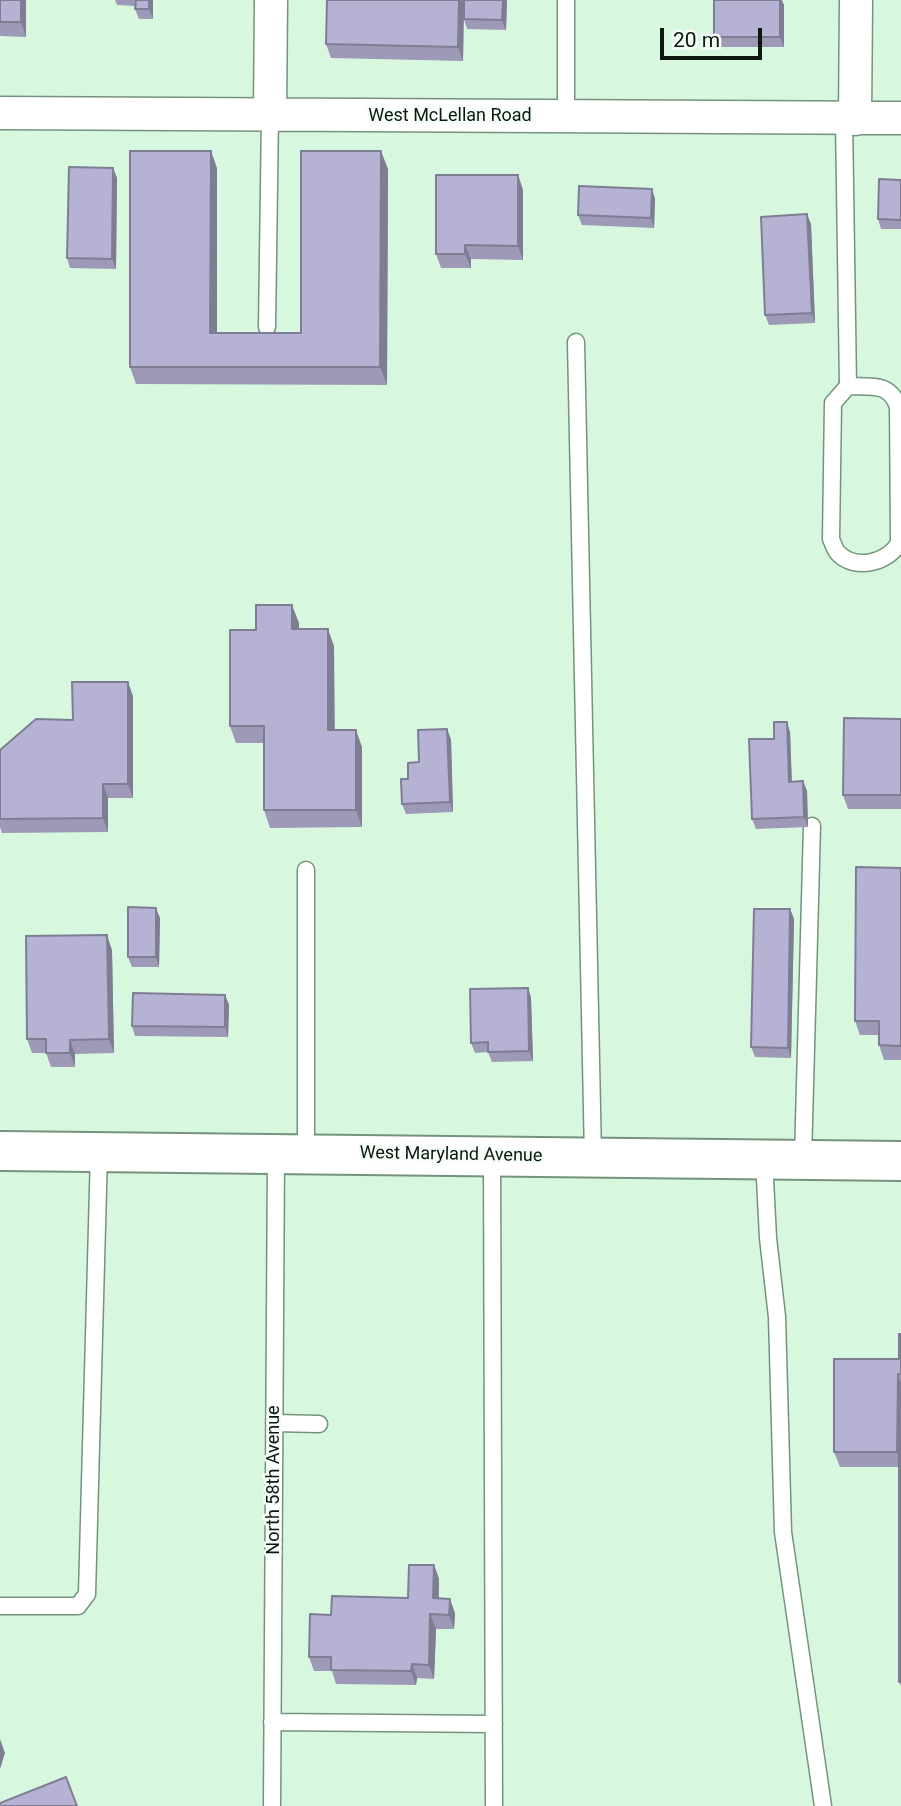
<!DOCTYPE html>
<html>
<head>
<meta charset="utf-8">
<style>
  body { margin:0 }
  #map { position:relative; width:901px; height:1806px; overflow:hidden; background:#d7f8df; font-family:Roboto,sans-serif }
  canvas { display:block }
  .scale { position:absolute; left:660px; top:28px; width:102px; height:32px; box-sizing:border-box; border:4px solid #0b170f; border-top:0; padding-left:9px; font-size:21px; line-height:24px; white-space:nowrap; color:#0b170f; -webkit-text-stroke:5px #f7fdf8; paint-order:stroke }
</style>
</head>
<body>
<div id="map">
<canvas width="901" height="1806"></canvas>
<div class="scale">20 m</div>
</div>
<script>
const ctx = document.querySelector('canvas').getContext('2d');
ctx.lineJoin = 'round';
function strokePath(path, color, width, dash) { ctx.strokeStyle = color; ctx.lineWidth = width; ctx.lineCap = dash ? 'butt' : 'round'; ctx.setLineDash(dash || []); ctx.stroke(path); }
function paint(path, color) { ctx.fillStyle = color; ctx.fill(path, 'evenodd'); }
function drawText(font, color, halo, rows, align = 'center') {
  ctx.font = font + ' Roboto,sans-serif'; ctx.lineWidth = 5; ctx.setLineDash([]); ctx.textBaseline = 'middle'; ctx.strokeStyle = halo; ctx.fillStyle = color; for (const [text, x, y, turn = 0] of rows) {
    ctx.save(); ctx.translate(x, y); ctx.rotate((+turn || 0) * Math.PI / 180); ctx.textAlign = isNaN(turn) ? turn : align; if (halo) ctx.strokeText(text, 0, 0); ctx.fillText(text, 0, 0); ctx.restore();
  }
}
const service = new Path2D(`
  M 566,117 L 566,0
  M 844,119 L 848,386 L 833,403 L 831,539 C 833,543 835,551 839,554 C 856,571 889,562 899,543 L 898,407 C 890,382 871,387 848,386
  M 267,327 L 270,115
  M 576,342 L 593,1157
  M 306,870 L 306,1154
  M 492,1155 L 494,1806
  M 764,1159 L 768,1238 L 777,1317 L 783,1532 L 823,1806
  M 803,1159 L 812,826
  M 274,1423 L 319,1424
  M 0,1606 L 78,1606 L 87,1594 L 99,1152
  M 272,1722 L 494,1724
  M 272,1806 L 276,1154`);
const minor = new Path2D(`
  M 0,113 L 901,118
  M 270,115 L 271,0
  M 855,119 L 856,0`);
const tertiary = new Path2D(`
  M 0,1151 L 901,1161`);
strokePath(service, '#75937c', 19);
strokePath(minor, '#75937c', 35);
strokePath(tertiary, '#75937c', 42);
strokePath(service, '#fff', 16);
strokePath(minor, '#fff', 32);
strokePath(tertiary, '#fff', 38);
paint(new Path2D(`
  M 0,0 L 26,0 L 26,37 L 0,36 Z
  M 115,0 L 153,0 L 153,19 L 139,19 L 135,9 L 136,6 L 117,5 Z
  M 464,0 L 463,61 L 331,58 L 326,44 Z
  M 464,0 L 507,0 L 506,30 L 467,29 L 464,19 Z
  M 784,5 L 784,47 L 718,47 L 714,37 Z
  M 113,168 L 117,178 L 116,269 L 70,268 L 67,258 Z
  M 217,168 L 217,333 L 301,333 L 388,169 L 387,385 L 136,384 L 130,367 Z
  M 518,175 L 523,190 L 523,260 L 471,259 L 471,268 L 441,268 L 436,254 Z
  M 901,180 L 901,229 L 881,229 L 878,219 Z
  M 652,189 L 655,199 L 654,228 L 582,225 L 578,215 Z
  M 811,224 L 815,323 L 769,325 L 765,315 Z
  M 299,623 L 299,629 L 334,646 L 334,730 L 362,747 L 362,827 L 270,828 L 264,810 L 264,743 L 236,743 L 230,726 L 256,630 Z
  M 133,696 L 133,798 L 108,798 L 108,832 L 2,833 L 0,827 L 0,750 Z
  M 901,719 L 901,809 L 848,809 L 843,795 Z
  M 790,732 L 792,781 L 803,781 L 807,791 L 808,827 L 756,829 L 752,819 L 774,739 Z
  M 451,739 L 453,812 L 406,814 L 402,804 L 408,779 L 419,762 Z
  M 901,868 L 901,1060 L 884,1060 L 879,1045 L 879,1035 L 860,1035 L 855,1021 Z
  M 790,909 L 794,919 L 791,1058 L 755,1057 L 751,1047 Z
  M 160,918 L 159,967 L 132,967 L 128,957 Z
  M 112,950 L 114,1053 L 75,1054 L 75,1067 L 51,1067 L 46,1053 L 32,1053 L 27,1039 Z
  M 528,988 L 531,998 L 533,1061 L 492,1062 L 488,1052 L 475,1053 L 471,1043 Z
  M 225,995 L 229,1005 L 228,1037 L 135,1036 L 132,1026 Z
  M 901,1334 L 901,1686 L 899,1682 L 899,1467 L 840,1467 L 834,1452 L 899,1359 Z
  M 434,1565 L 439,1579 L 439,1598 L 455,1613 L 454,1629 L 436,1629 L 434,1679 L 417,1678 L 416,1685 L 336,1684 L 332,1671 L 314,1671 L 309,1657 L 331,1615 L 408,1598 Z`), '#9d99b6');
paint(new Path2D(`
  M 21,0 L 26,0 L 26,37 L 21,22 Z
  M 149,0 L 153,0 L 153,19 L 149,9 Z
  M 459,0 L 464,0 L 463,61 L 458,47 Z
  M 503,0 L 507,0 L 506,30 L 502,20 Z
  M 780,0 L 782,0 L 784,5 L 784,47 L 780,37 Z
  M 211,151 L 217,168 L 217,351 L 210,333 Z
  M 381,151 L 388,169 L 387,385 L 380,367 Z
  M 113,168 L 117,178 L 116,269 L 112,259 Z
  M 518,175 L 523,190 L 523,260 L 518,246 Z
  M 652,189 L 655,199 L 654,228 L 651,218 Z
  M 807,214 L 811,224 L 815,323 L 812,313 Z
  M 465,245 L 471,259 L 471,268 L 465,254 Z
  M 292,605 L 299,623 L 299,647 L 292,629 Z
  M 328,629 L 334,646 L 335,747 L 328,730 Z
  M 128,682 L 133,696 L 133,798 L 128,784 Z
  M 787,722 L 790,732 L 792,792 L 789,782 Z
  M 447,729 L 451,739 L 453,812 L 450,802 Z
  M 356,730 L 362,747 L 362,827 L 356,810 Z
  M 803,781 L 807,791 L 808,827 L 804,817 Z
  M 103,784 L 108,798 L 108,832 L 103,818 Z
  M 156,908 L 160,918 L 159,967 L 156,957 Z
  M 790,909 L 794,919 L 791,1058 L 788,1048 Z
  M 107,935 L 112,950 L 114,1053 L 109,1039 Z
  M 528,988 L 531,998 L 533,1061 L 529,1051 Z
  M 225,995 L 229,1005 L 228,1037 L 225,1027 Z
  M 70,1040 L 75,1054 L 75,1067 L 70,1053 Z
  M 898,1374 L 901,1383 L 901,1463 L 897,1452 Z
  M 434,1565 L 439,1579 L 438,1612 L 433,1598 Z
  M 450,1599 L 455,1613 L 454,1629 L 449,1615 Z
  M 430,1614 L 436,1629 L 434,1679 L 429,1665 Z
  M 412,1664 L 417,1678 L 416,1685 L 411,1671 Z
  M 0,1739 L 5,1753 L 0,1769 Z`), '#7f7d94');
const building = new Path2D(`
  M 0,0 L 21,0 L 21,22 L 0,22 Z
  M 136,0 L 149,0 L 149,9 L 135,9 Z
  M 327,0 L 459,0 L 458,47 L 326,44 Z
  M 464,0 L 503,0 L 502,20 L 464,19 Z
  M 714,0 L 780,0 L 780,37 L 714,37 Z
  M 130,151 L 211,151 L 210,333 L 301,333 L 301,151 L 381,151 L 380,367 L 130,367 Z
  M 69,167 L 113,168 L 112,259 L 67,258 Z
  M 436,175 L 518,175 L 518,246 L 465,245 L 465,254 L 436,254 Z
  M 879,179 L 901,180 L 901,220 L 878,219 Z
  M 579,186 L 652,189 L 651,218 L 578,215 Z
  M 807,214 L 812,313 L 765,315 L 761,217 Z
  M 256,605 L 292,605 L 292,629 L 328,629 L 328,730 L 356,730 L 356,810 L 264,810 L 264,726 L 230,726 L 230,630 L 256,630 Z
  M 72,682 L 128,682 L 128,784 L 103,784 L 103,818 L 0,819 L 0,750 L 36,719 L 73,720 Z
  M 844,718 L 901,719 L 901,795 L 843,795 Z
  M 774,722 L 787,722 L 789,782 L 803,781 L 804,817 L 752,819 L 749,739 L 774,739 Z
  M 447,729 L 450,802 L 402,804 L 401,779 L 408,779 L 408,763 L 419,762 L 418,730 Z
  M 856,867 L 901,868 L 901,1046 L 879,1045 L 879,1021 L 855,1021 Z
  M 128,907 L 156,908 L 156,957 L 128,957 Z
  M 754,909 L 790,909 L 788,1048 L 751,1047 Z
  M 107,935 L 109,1039 L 70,1040 L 70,1053 L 46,1053 L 46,1039 L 27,1039 L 26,936 Z
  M 528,988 L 529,1051 L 488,1052 L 488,1042 L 471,1043 L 470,989 Z
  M 133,993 L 225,995 L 225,1027 L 132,1026 Z
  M 899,1334 L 901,1334 L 901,1374 L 898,1374 L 897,1452 L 834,1452 L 834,1359 L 899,1359 Z
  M 899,1449 L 901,1449 L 901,1682 L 899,1682 Z
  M 409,1565 L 434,1565 L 433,1598 L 450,1599 L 449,1615 L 430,1614 L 429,1665 L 412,1664 L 411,1671 L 331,1670 L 331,1657 L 309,1657 L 310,1614 L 331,1615 L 332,1596 L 408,1598 Z
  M 66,1777 L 77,1806 L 0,1806 L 0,1803 Z`);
paint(building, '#b6b2d4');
strokePath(building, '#7f7d94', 2);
drawText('18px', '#0b170f', '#f7fdf8', [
  ["West McLellan Road",450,116],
  ["West Maryland Avenue",451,1155,1],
  ["North 58th Avenue",274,1480,-90]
]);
</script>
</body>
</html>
